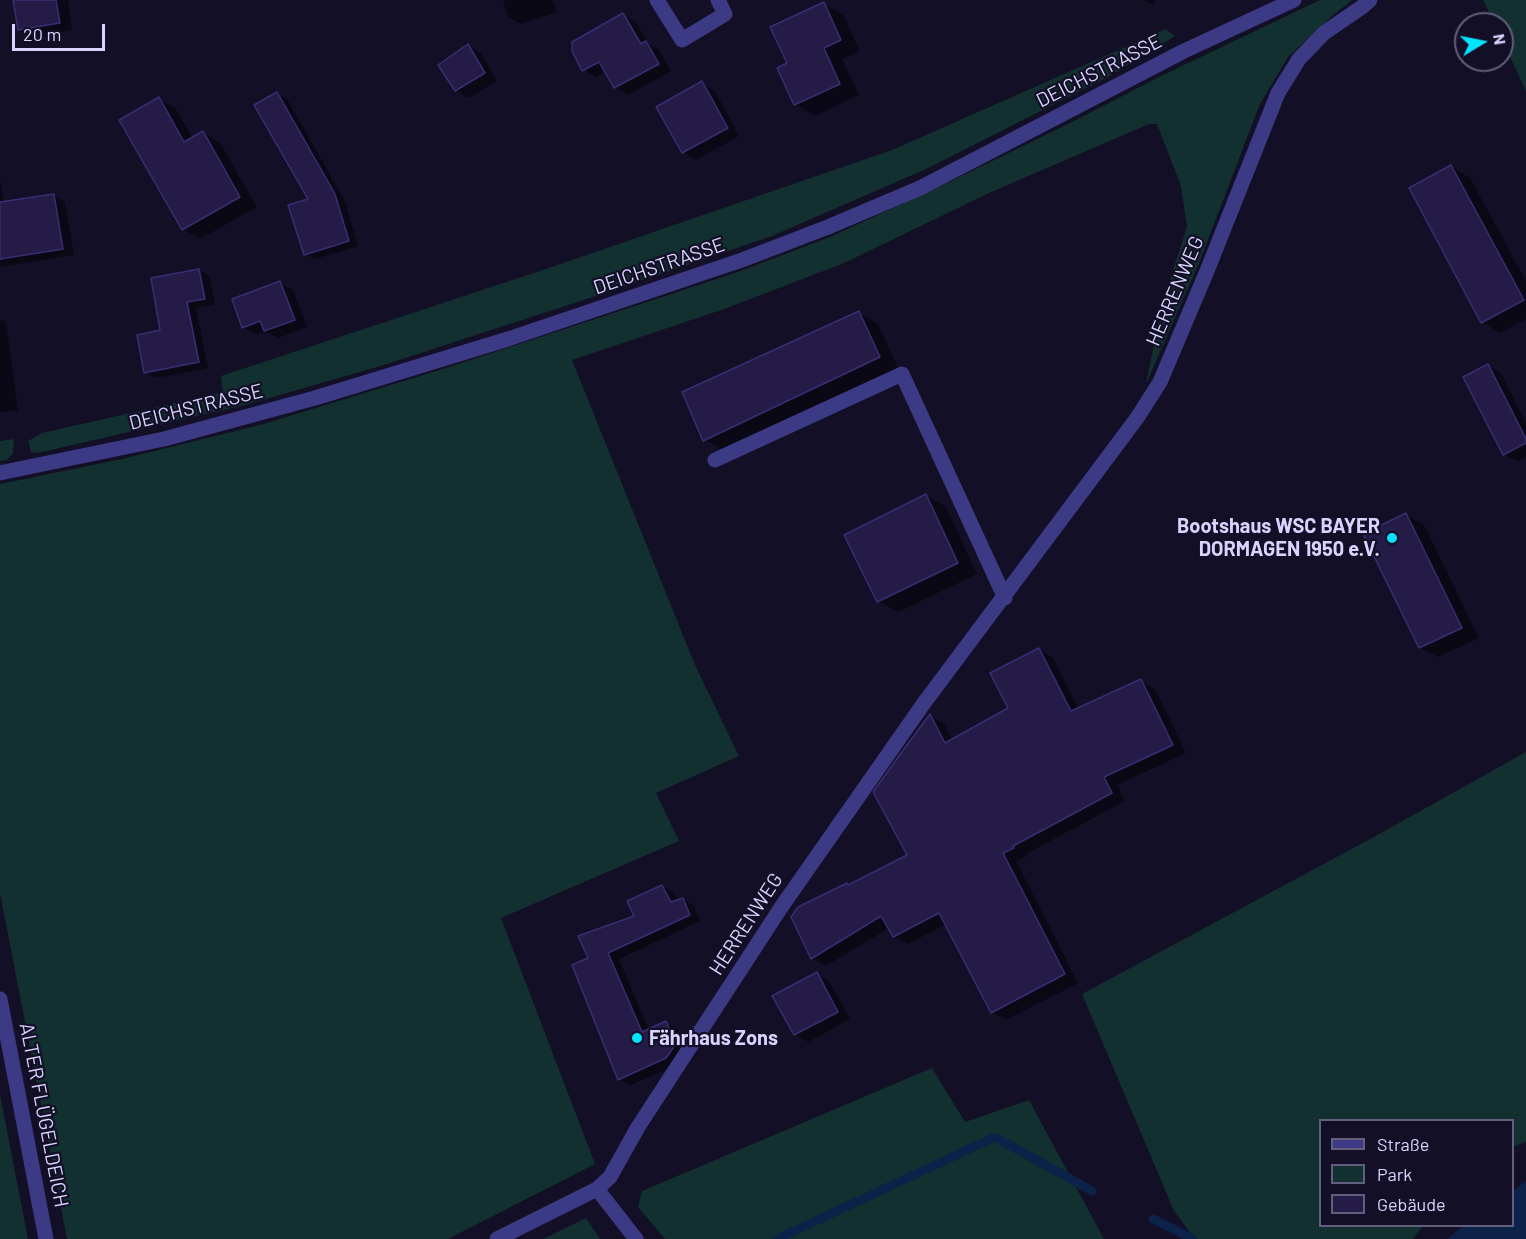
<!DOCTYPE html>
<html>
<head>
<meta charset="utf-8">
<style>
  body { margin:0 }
  #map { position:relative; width:1526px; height:1239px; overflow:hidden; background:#130f26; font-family:Barlow,sans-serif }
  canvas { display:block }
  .legend { position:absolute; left:1319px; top:1119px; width:195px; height:108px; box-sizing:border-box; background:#130f26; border:2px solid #625e7d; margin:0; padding:8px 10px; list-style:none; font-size:18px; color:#d9d4ff }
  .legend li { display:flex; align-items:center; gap:12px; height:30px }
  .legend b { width:30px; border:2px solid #625e7d }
  .north { position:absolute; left:1454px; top:12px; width:60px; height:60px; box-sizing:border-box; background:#130f26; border:2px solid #625e7d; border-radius:50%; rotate:80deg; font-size:16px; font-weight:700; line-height:24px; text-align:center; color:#d9d4ff }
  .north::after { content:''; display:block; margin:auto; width:21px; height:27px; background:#00e5ff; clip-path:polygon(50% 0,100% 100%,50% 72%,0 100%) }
  .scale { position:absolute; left:12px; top:24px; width:93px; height:27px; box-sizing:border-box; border:3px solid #d9d4ff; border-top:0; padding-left:8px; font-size:18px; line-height:21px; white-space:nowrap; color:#d9d4ff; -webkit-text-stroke:4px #130f26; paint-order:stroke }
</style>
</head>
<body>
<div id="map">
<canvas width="1526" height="1239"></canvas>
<ul class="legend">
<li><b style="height:8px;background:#3d3a85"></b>Straße</li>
<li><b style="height:16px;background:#12302f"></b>Park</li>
<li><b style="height:16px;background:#241b47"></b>Gebäude</li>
</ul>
<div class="north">N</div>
<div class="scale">20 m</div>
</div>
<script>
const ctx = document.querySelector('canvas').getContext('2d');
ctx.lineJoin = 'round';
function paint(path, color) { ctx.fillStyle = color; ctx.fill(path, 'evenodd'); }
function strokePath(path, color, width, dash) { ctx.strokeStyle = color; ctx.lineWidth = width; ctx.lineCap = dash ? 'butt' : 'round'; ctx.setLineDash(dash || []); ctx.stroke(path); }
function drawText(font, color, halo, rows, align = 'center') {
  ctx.font = font + ' Barlow,sans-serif'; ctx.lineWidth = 4.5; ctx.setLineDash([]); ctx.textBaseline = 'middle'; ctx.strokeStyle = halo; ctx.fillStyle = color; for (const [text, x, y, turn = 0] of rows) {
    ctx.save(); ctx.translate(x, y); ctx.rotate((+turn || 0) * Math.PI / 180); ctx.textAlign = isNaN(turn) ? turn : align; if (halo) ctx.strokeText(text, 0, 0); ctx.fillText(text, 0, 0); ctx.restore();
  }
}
paint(new Path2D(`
  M 1320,0 L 1352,0 L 1331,17 L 1288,57 L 1260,104 L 1199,263 L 1146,384 L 1162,304 L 1187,227 L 1181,186 L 1157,124 L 1149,124 L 989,193 L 842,264 L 724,309 L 572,360 L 695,665 L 739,756 L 656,793 L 679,841 L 501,918 L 595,1164 L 448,1239 L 67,1239 L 0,893 L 0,484 L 122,459 L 260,425 L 446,368 L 735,273 L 830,237 L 943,185 L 1070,123 L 1163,75 Z
  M 1483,0 L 1526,0 L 1526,91 L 1502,40 L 1502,24 L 1495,24 Z
  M 1166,29 L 1175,36 L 1108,77 L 926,169 L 772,236 L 611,291 L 387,364 L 249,404 L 38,453 L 31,452 L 28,441 L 42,433 L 223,392 L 221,376 L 543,270 L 892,150 Z
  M 14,439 L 13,453 L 7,460 L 0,461 L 0,441 Z
  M 1526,752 L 1526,1142 L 1513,1147 L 1512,1120 L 1320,1120 L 1320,1226 L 1423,1226 L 1413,1239 L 1195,1239 L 1174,1211 L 1082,994 L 1383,832 Z
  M 932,1068 L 965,1122 L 1029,1100 L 1104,1239 L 665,1239 L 638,1207 L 642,1191 Z
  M 0,1094 L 3,1110 L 28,1239 L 0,1239 Z
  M 586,1218 L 600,1239 L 543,1239 Z`), '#12302f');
paint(new Path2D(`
  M 1526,1181 L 1526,1239 L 1447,1239 L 1463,1226 L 1512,1226 L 1513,1191 Z`), '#0c2248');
paint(new Path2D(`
  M 14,0 L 68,0 L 72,30 L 32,36 L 19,29 Z
  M 503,0 L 553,0 L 557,12 L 521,24 L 508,17 Z
  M 1143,0 L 1156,0 L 1153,5 Z
  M 824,4 L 843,15 L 860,51 L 842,59 L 859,95 L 815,116 L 796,104 L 779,69 L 789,64 Z
  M 623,15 L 636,22 L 648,44 L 659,50 L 671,71 L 628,95 L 615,87 L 606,72 L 596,77 L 584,70 L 570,45 Z
  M 468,46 L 481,53 L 497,81 L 469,98 L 456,90 Z
  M 702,83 L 715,91 L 739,136 L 696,160 L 683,152 Z
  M 277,93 L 287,99 L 345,201 L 358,246 L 315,259 L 305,254 L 310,200 Z
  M 159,99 L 176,109 L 193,139 L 203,133 L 220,143 L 257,207 L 200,239 L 183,229 Z
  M 1451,166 L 1470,178 L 1526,281 L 1526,319 L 1501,333 L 1482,322 Z
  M 0,179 L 4,203 L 54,195 L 65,202 L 74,255 L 0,267 Z
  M 199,270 L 209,276 L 215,304 L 196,308 L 208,368 L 156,378 L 146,372 L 162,332 Z
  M 280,283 L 293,290 L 307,327 L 278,338 L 265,331 L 256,334 L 243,327 Z
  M 859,313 L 878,324 L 898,368 L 724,451 L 705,440 Z
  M 0,319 L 6,322 L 18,410 L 0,413 Z
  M 1488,366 L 1501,373 L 1526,423 L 1526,457 L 1517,461 L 1504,454 Z
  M 926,496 L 946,507 L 977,574 L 898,612 L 878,601 Z
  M 1406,515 L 1424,525 L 1479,638 L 1438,657 L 1420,647 Z
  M 1039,649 L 1053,658 L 1079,709 L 1141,681 L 1155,689 L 1186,753 L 1117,785 L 1125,801 L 1026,854 L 1027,856 L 1016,861 L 1078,983 L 1006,1020 L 992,1012 L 946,924 L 908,944 L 894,936 L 889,928 L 826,966 L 812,958 L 847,884 L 850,886 L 909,855 L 930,716 L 944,724 L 953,741 L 1010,709 Z
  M 662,886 L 674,893 L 678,901 L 683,899 L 694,906 L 700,921 L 619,959 L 649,1030 L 666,1023 L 677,1029 L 687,1051 L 678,1064 L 631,1085 L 619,1079 L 590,958 L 637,916 Z
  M 817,974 L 829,981 L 850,1019 L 808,1042 L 795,1034 Z`), '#0007');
strokePath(new Path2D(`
  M 1153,1219 L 1193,1239
  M 777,1239 L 995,1137 L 1092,1191`), '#0c2248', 9);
const building = new Path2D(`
  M 13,0 L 56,0 L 60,23 L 18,30 Z
  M 824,2 L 841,40 L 824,48 L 840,84 L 794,105 L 777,68 L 787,63 L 770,27 Z
  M 623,13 L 641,44 L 646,41 L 659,64 L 614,88 L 599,62 L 582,71 L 572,51 L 572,42 Z
  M 468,44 L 485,73 L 455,91 L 438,65 Z
  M 702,81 L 728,128 L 682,153 L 656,107 Z
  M 277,92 L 335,194 L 349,241 L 304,255 L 288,205 L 308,199 L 254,105 Z
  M 159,97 L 184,142 L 203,131 L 240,197 L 182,230 L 119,120 Z
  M 1451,165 L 1524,300 L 1481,323 L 1409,188 Z
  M 54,194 L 63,249 L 0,259 L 0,202 Z
  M 199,269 L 205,299 L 187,302 L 199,362 L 144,373 L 137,335 L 160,330 L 151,278 Z
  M 280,281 L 295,320 L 264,331 L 260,321 L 242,328 L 232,299 Z
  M 859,311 L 880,357 L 703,441 L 682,392 Z
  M 1488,364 L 1526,439 L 1526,443 L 1503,455 L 1463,377 Z
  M 926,494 L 958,563 L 877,602 L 844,535 Z
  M 1406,513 L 1462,628 L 1419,648 L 1363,534 Z
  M 1039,648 L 1071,711 L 1141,679 L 1173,745 L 1104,777 L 1112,793 L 1013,846 L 1014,848 L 1003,853 L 1065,974 L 991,1013 L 939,913 L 893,937 L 881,916 L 811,959 L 791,917 L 798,907 L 847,883 L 848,885 L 907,855 L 873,792 L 901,753 L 930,714 L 945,743 L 1008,708 L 990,673 Z
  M 662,885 L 671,902 L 683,898 L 690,915 L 608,953 L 642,1032 L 666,1021 L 676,1044 L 666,1058 L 618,1080 L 572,965 L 588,958 L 578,936 L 634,916 L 627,901 Z
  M 817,972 L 838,1012 L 794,1035 L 772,996 Z`);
paint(building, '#241b47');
strokePath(building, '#3b2d73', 1.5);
strokePath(new Path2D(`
  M 657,0 L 682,40 L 725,14 L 718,0
  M 715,460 L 902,374 L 1005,598
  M 0,473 L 164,439 L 315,398 L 508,339 L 742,260 L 828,227 L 920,188 L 1184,51 L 1294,0
  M 0,999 L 46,1239
  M 597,1189 L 636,1239
  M 497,1239 L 597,1189 L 610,1177 L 638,1127 L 782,906 L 924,703 L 1137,418 L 1160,382 L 1207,271 L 1278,93 L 1299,59 L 1324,33 L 1362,7 L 1370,0`), '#3d3a85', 15);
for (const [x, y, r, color] of [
  [1392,538,6,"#00e5ff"],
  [637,1038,6,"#00e5ff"]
]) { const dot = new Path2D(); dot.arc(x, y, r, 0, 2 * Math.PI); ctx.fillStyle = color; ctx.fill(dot); strokePath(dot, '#130f26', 2); }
drawText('20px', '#d9d4ff', '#130f26', [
  ["DEICHSTRASSE",1099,71,-27],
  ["DEICHSTRASSE",659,266,-19],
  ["HERRENWEG",1175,291,-67],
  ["DEICHSTRASSE",196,407,-14],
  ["HERRENWEG",746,924,-57],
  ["ALTER FLÜGELDEICH",44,1115,79]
]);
drawText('bold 20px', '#d9d4ff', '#130f26', [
  ["Bootshaus WSC BAYER",1380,526],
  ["DORMAGEN 1950 e.V.",1380,549],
  ["Fährhaus Zons",649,1038,"left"]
], 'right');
</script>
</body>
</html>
